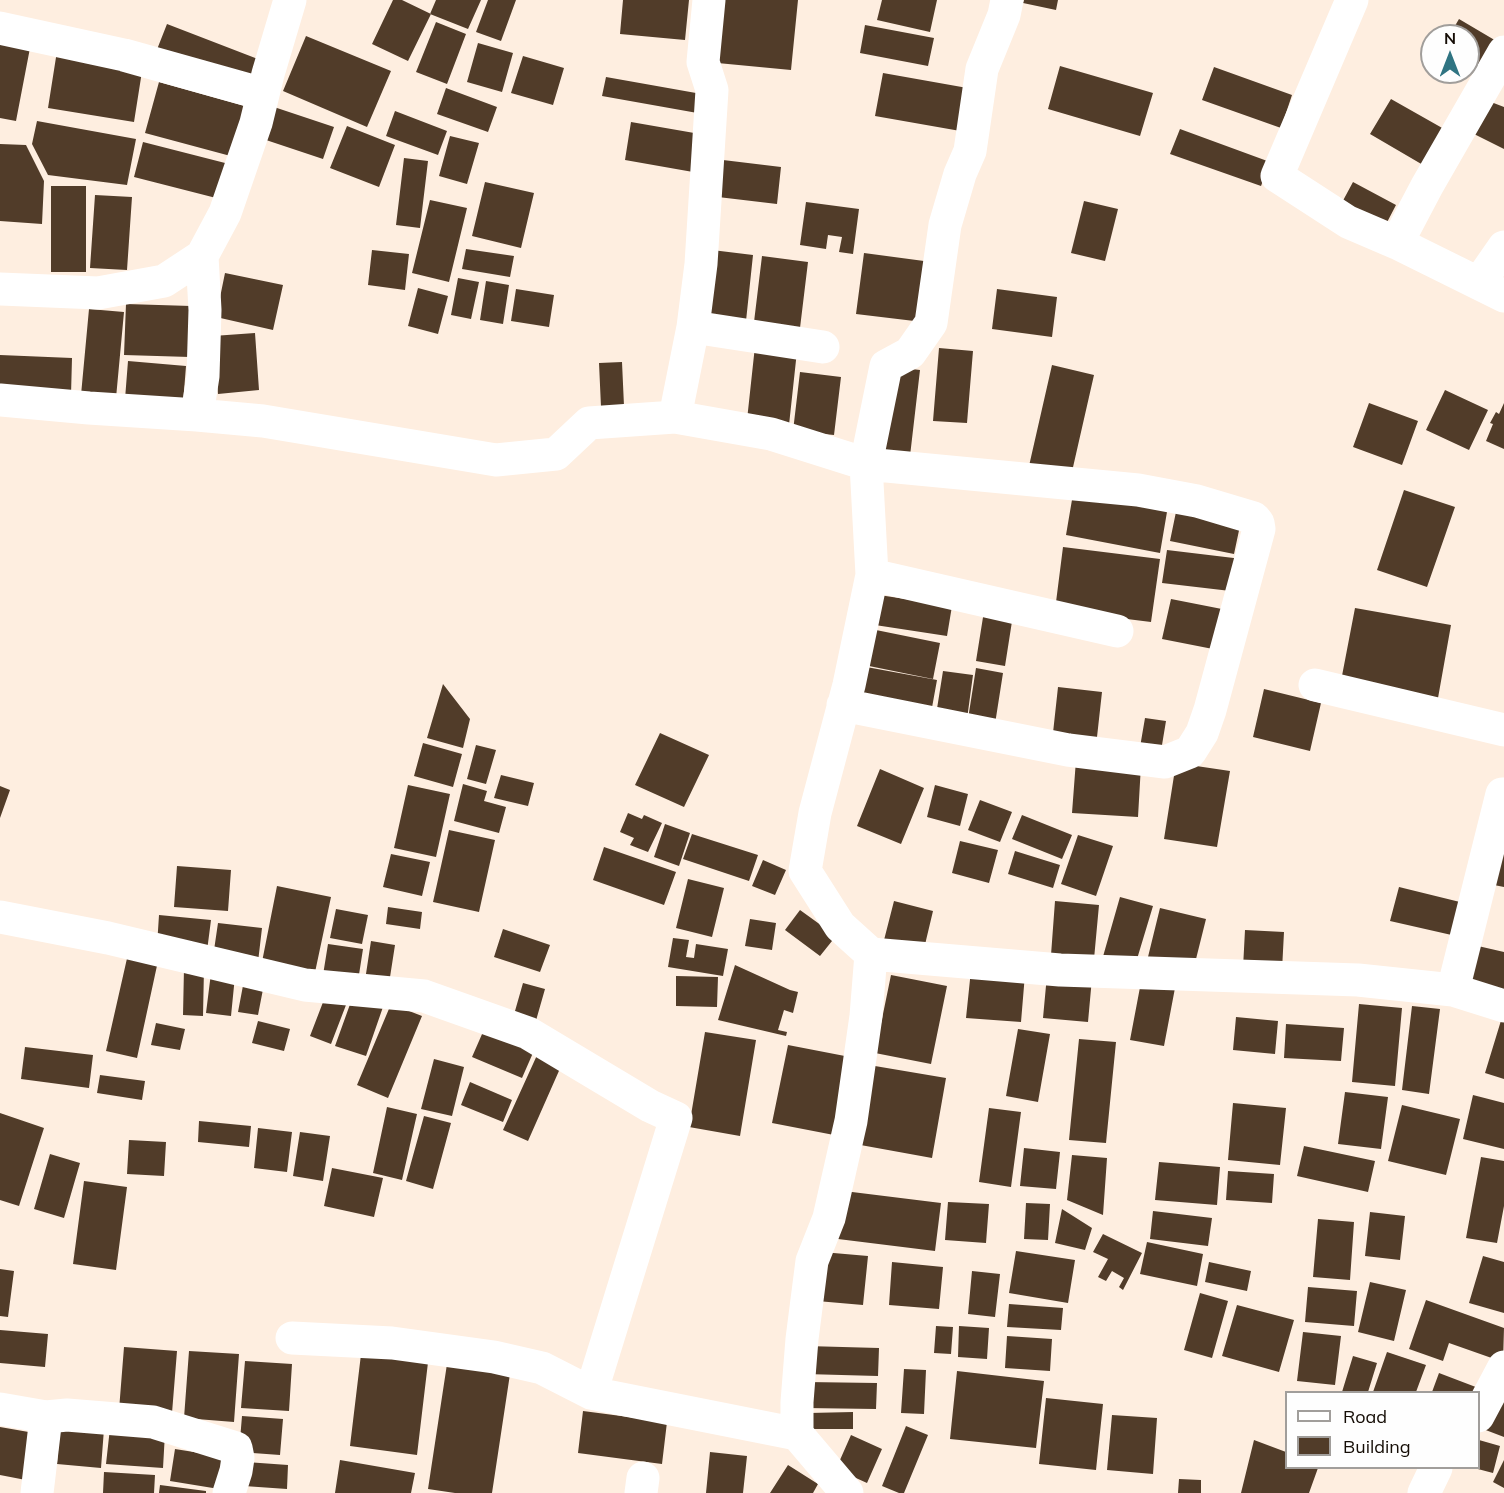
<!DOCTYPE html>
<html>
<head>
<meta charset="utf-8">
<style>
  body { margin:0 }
  #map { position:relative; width:1504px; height:1493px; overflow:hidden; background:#feeee0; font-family:Mulish,sans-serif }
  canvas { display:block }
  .legend { position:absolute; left:1285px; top:1391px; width:195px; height:78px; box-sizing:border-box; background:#fefefe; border:2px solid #a19e9b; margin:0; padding:8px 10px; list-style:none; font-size:18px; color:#150d06 }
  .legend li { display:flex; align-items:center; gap:12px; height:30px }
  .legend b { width:30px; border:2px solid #a19e9b }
  .north { position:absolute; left:1420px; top:24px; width:60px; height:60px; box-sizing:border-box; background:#fefefe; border:2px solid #a19e9b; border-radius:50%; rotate:0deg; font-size:16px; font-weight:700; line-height:24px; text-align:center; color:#150d06 }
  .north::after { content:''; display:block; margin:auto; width:21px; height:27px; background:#2f7482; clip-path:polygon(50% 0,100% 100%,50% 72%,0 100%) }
</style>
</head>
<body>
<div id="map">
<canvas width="1504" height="1493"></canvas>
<ul class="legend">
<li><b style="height:8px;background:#fff"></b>Road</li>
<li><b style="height:16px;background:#513c29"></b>Building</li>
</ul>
<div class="north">N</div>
</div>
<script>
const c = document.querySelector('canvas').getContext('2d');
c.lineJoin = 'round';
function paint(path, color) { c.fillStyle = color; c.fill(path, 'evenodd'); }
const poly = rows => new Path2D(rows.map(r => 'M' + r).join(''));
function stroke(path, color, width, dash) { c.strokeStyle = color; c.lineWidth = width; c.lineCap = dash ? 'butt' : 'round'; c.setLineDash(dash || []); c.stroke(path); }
const building = poly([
  [393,0,402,0,431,14,408,61,372,44],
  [436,0,481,0,468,29,430,14],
  [488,0,516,0,501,41,476,32],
  [623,0,689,0,685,40,620,34],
  [713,0,798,0,791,70,707,62],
  [882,0,937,0,930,32,877,20],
  [1024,0,1058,0,1056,10,1023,3],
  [1459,19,1503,45,1483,79,1468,71,1468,36,1449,36],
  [436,22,466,34,447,84,416,72],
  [167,24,263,61,252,89,156,52],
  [865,25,934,38,928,66,860,53],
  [306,36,391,71,367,127,283,91],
  [0,43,30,48,16,121,0,118],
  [478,43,513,53,502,92,467,82],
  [57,51,143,65,134,122,48,108],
  [523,56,564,68,553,105,511,93],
  [1060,66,1153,93,1140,136,1048,109],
  [1214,67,1292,95,1281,128,1202,100],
  [883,73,973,89,966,132,875,116],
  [606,77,696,93,703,114,602,96],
  [159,82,252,108,238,158,145,133],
  [446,88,497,107,488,132,437,114],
  [1391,99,1444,129,1423,165,1370,134],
  [1491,102,1504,107,1504,149,1472,133],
  [274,107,334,127,323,159,263,139],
  [395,111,447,131,438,155,386,136],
  [37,121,136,139,127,185,48,175,32,144],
  [631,122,700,134,693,172,625,160],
  [347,126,395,145,379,187,330,168],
  [1180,129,1270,162,1261,186,1170,154],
  [450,136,479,143,467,184,439,176],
  [143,142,229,164,220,199,134,177],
  [0,144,26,145,44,181,42,224,0,221],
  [404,158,428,161,420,228,396,225],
  [723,160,781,167,777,204,718,197],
  [485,182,534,193,521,248,472,236],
  [1353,182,1396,205,1382,232,1339,208],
  [51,186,86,186,86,272,51,272],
  [95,195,132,197,127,270,90,268],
  [430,200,467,208,449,282,412,273],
  [1084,201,1118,209,1105,261,1071,253],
  [806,202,859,209,853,254,839,252,842,237,828,235,826,249,800,245],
  [466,249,514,256,510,277,462,269],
  [372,250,409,254,405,290,368,285],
  [712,250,753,255,746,321,704,316],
  [864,253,939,263,931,323,856,314],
  [762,256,808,262,800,328,754,322],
  [225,273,283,285,273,330,216,317],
  [458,278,479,282,471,319,451,315],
  [486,281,509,285,503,324,480,320],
  [418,288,448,296,438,334,408,326],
  [516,289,554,295,549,327,511,321],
  [997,289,1057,297,1052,337,992,329],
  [126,304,191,306,190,357,124,355],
  [89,309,124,312,116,398,81,395],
  [255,333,259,390,218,394,213,336],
  [755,346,797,351,789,425,747,420],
  [939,348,973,351,967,423,933,421],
  [0,355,72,358,71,395,0,392],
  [128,361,186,366,183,404,125,399],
  [622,362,624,406,601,407,599,363],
  [1052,365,1094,375,1071,476,1029,466],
  [886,366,920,370,910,456,876,453],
  [800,372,841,377,834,435,793,431],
  [1445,390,1488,410,1469,450,1426,430],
  [1369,403,1418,421,1402,465,1353,447],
  [1504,403,1504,449,1486,441,1493,424,1490,423,1496,412,1499,414],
  [1074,488,1168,506,1160,553,1066,535],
  [1404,490,1455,507,1427,587,1377,570],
  [1177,507,1241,521,1234,554,1170,541],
  [1063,547,1160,559,1151,622,1055,610],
  [1167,550,1242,559,1239,592,1162,583],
  [879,595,952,606,947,636,875,625],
  [1171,599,1227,610,1218,650,1162,639],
  [1355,608,1451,625,1438,698,1341,681],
  [984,611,1013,615,1005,666,976,661],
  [876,630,940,643,933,679,869,666],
  [861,666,937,680,931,713,855,699],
  [976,668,1003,673,995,724,968,719],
  [943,671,973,675,967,719,936,715],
  [443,684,470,719,463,748,427,738],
  [1058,687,1102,692,1096,746,1052,742],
  [1264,689,1321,703,1310,751,1253,737],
  [1145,718,1166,721,1160,757,1139,753],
  [660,733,709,755,684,807,635,785],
  [423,743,462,754,453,787,414,776],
  [476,745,496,750,486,784,467,779],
  [1076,760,1141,765,1138,817,1072,813],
  [1176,763,1230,771,1217,847,1164,839],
  [880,769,924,788,901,844,857,826],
  [501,775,534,783,528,806,494,798],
  [463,784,487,791,484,801,506,807,499,833,454,821],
  [408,785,450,794,436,857,394,848],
  [935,785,968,794,960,826,927,817],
  [0,786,10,790,0,818],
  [980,800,1012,812,1000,842,968,830],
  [628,813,642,819,644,815,662,823,648,852,630,845,634,838,620,832],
  [1022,815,1072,835,1062,859,1012,839],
  [665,824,690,833,679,866,654,857],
  [449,830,495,840,479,912,433,902],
  [692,834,758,855,749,881,683,859],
  [1078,835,1113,846,1096,896,1061,884],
  [1504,836,1504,887,1489,884],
  [960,841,998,850,989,883,952,873],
  [604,847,676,872,664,905,593,880],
  [1015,851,1060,865,1053,888,1008,874],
  [391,854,430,862,422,896,383,887],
  [763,860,786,870,775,895,752,886],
  [177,866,231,870,228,911,174,907],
  [688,879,724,888,712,937,676,928],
  [277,886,331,897,314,977,261,967],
  [1399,887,1464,903,1456,936,1390,921],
  [1120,897,1153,906,1134,969,1102,960],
  [894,901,933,911,923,953,883,944],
  [1055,901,1099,905,1094,959,1051,955],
  [388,907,422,912,420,929,386,924],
  [1160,908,1206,919,1193,971,1147,961],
  [336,909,368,915,362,944,330,938],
  [800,910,836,936,820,956,785,930],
  [159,915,211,920,207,951,157,946],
  [750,919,776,923,772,950,745,946],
  [218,923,262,928,258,962,213,957],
  [503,929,550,945,540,972,494,957],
  [1245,930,1284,932,1282,970,1243,968],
  [673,938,689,940,686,957,694,958,696,944,728,949,723,976,668,967],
  [371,941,395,945,388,990,364,987],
  [328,944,363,949,358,981,323,975],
  [1478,946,1504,952,1504,997,1468,989],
  [128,954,158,961,137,1058,106,1051],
  [735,965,790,990,798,992,793,1013,784,1010,778,1030,787,1032,786,1036,718,1020],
  [184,968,204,968,203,1016,183,1015],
  [971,970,1025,974,1021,1022,966,1018],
  [211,973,235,976,231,1016,206,1013],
  [245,975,265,979,258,1015,238,1012],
  [891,975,947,986,931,1064,875,1053],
  [1047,975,1092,978,1088,1022,1043,1018],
  [676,976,718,977,717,1007,676,1006],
  [1141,982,1175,988,1164,1046,1130,1040],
  [523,983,545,989,535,1024,513,1018],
  [353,996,383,1007,366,1056,335,1046],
  [325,997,346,1005,331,1044,310,1036],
  [391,1004,422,1016,388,1098,357,1085],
  [1359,1004,1402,1008,1395,1086,1352,1082],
  [1412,1006,1440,1009,1429,1094,1402,1090],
  [1503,1014,1504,1014,1504,1079,1485,1073],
  [1236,1017,1278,1021,1275,1054,1233,1050],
  [258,1021,290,1029,284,1051,252,1043],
  [156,1023,185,1029,180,1050,151,1045],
  [1286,1024,1344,1028,1341,1061,1284,1058],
  [486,1025,536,1046,522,1078,472,1057],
  [1018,1029,1050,1034,1038,1102,1006,1096],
  [705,1032,756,1040,740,1136,689,1127],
  [1079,1039,1116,1042,1106,1143,1069,1140],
  [788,1045,850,1057,834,1135,772,1123],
  [25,1047,93,1055,89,1088,21,1079],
  [538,1053,562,1064,528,1141,503,1130],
  [434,1059,464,1067,452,1116,421,1109],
  [869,1065,946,1078,932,1158,855,1144],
  [100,1075,145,1081,142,1100,97,1093],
  [470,1082,512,1100,503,1122,461,1105],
  [1345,1092,1388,1097,1381,1149,1338,1144],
  [1473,1095,1504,1103,1504,1149,1463,1139],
  [1233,1103,1286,1108,1280,1165,1228,1160],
  [1402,1105,1460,1119,1446,1175,1388,1161],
  [387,1107,417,1114,402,1180,373,1173],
  [989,1108,1021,1112,1011,1187,979,1182],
  [0,1113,44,1128,19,1206,0,1200],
  [424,1116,451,1123,433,1189,406,1181],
  [199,1121,251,1126,249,1147,198,1142],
  [258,1128,292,1132,287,1172,254,1168],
  [300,1132,330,1136,323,1181,293,1176],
  [129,1140,166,1142,164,1176,127,1174],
  [1304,1146,1375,1161,1368,1192,1297,1176],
  [1024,1148,1060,1152,1056,1189,1020,1186],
  [50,1154,80,1163,64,1218,34,1209],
  [1072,1155,1107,1158,1103,1215,1067,1200],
  [1481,1157,1504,1161,1504,1206,1497,1243,1466,1238],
  [1159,1162,1220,1167,1217,1205,1155,1200],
  [332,1168,383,1178,374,1217,324,1206],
  [1228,1171,1274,1174,1272,1203,1226,1200],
  [84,1181,127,1187,116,1270,73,1264],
  [844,1191,941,1203,935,1251,838,1239],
  [948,1202,989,1204,986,1243,945,1240],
  [1026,1203,1050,1204,1048,1240,1024,1239],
  [1062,1209,1092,1228,1085,1250,1055,1243],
  [1153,1211,1212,1218,1208,1246,1150,1239],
  [1370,1212,1405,1216,1400,1260,1365,1256],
  [1318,1219,1354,1222,1350,1280,1313,1277],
  [1103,1234,1142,1253,1123,1290,1119,1287,1124,1278,1112,1271,1106,1281,1098,1277,1108,1259,1093,1252],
  [1147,1242,1203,1254,1197,1286,1140,1274],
  [1016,1251,1075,1260,1068,1303,1009,1293],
  [822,1252,868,1256,863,1305,817,1301],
  [1483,1256,1504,1262,1504,1313,1469,1303],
  [892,1262,943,1267,939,1309,889,1305],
  [1209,1262,1251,1271,1247,1291,1205,1282],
  [0,1269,14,1271,8,1317,0,1316],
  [972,1271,1000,1274,995,1317,968,1314],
  [1370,1282,1406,1290,1394,1341,1358,1332],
  [1308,1287,1357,1291,1354,1326,1305,1322],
  [1200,1293,1228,1301,1212,1358,1184,1350],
  [1426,1300,1504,1328,1503,1362,1449,1343,1443,1361,1409,1349],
  [1009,1304,1063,1308,1061,1330,1007,1327],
  [1237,1305,1294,1320,1279,1372,1222,1356],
  [936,1326,953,1327,951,1354,934,1353],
  [959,1326,989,1328,987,1359,958,1357],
  [0,1330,48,1334,45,1367,0,1363],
  [1303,1332,1341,1336,1335,1385,1297,1381],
  [1007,1336,1052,1339,1050,1371,1005,1368],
  [362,1346,429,1354,417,1455,350,1446],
  [806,1346,879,1348,878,1376,805,1374],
  [124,1347,177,1351,172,1413,119,1410],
  [189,1351,239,1354,234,1422,184,1418],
  [1387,1352,1426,1365,1416,1392,1373,1392],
  [1353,1356,1377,1363,1368,1392,1342,1392],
  [245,1361,292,1364,289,1411,241,1408],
  [447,1364,510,1374,492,1493,455,1493,428,1489],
  [904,1369,926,1370,924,1414,901,1413],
  [957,1371,1044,1381,1036,1448,950,1439],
  [1439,1373,1481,1389,1480,1392,1432,1392],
  [806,1382,877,1383,876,1409,805,1408],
  [1504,1386,1504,1437,1483,1429],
  [1046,1398,1103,1404,1096,1470,1039,1464],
  [583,1411,667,1422,662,1464,578,1453],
  [853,1412,853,1429,809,1429,809,1413],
  [1112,1415,1157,1418,1153,1474,1107,1470],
  [242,1416,283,1419,280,1455,239,1452],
  [60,1426,104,1429,101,1468,57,1464],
  [906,1426,928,1435,904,1493,899,1493,882,1486],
  [0,1427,40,1434,31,1481,0,1475],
  [110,1428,165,1433,163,1468,106,1464],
  [851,1435,882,1449,867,1483,836,1469],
  [1254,1440,1286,1452,1286,1468,1318,1468,1309,1493,1241,1493],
  [1479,1440,1500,1446,1493,1473,1474,1468,1479,1467],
  [175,1449,225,1457,219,1489,170,1481],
  [710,1452,747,1456,743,1493,706,1493],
  [340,1460,415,1473,411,1493,335,1493],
  [1504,1460,1504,1488,1493,1482],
  [246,1462,288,1465,287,1489,244,1486],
  [788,1465,818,1484,813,1493,770,1493],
  [104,1472,155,1475,154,1493,103,1493],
  [1179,1479,1201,1480,1201,1493,1178,1493],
  [160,1485,206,1491,206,1493,159,1493]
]);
const minor = poly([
  [1352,0,1277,176,1348,222,1397,243,1427,186,1504,52],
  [0,28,124,55,263,94],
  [1397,243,1504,296],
  [1479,283,1504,247],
  [0,289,98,293,164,281,202,256],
  [693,327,823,347],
  [0,400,89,408,197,415,203,376,205,310,202,256,225,213,256,123,268,74,290,0],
  [197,415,263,421,496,460,556,454,589,423,675,417,771,434,866,464,872,575,849,685,815,813,805,871,840,926,871,954,866,1016,851,1121,829,1218,812,1261,802,1339,797,1402,797,1434,847,1493],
  [675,417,693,327,701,264,712,90,703,62,709,0],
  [872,575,1117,631],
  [1315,685,1504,730],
  [843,705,1068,750,1165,762,1190,752,1202,733,1210,710,1259,529,1258,523,1254,518,1197,501,1138,490,866,464,886,366,910,353,931,323,945,225,960,174,970,151,982,69,1004,15,1007,0],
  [0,917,108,938,305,985,424,996,528,1033,650,1106,676,1118,591,1393],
  [871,954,1060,970,1358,980,1453,990,1504,1006],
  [1453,990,1502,794],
  [292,1338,392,1343,494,1357,542,1368,591,1393,797,1434],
  [0,1409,46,1417],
  [1478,1416,1504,1367],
  [37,1493,46,1417,67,1415,153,1422,236,1448,238,1458,236,1471,229,1493],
  [641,1493,643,1478],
  [1424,1493,1436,1468]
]);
paint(building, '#513c29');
stroke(minor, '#fff', 33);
</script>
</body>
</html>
